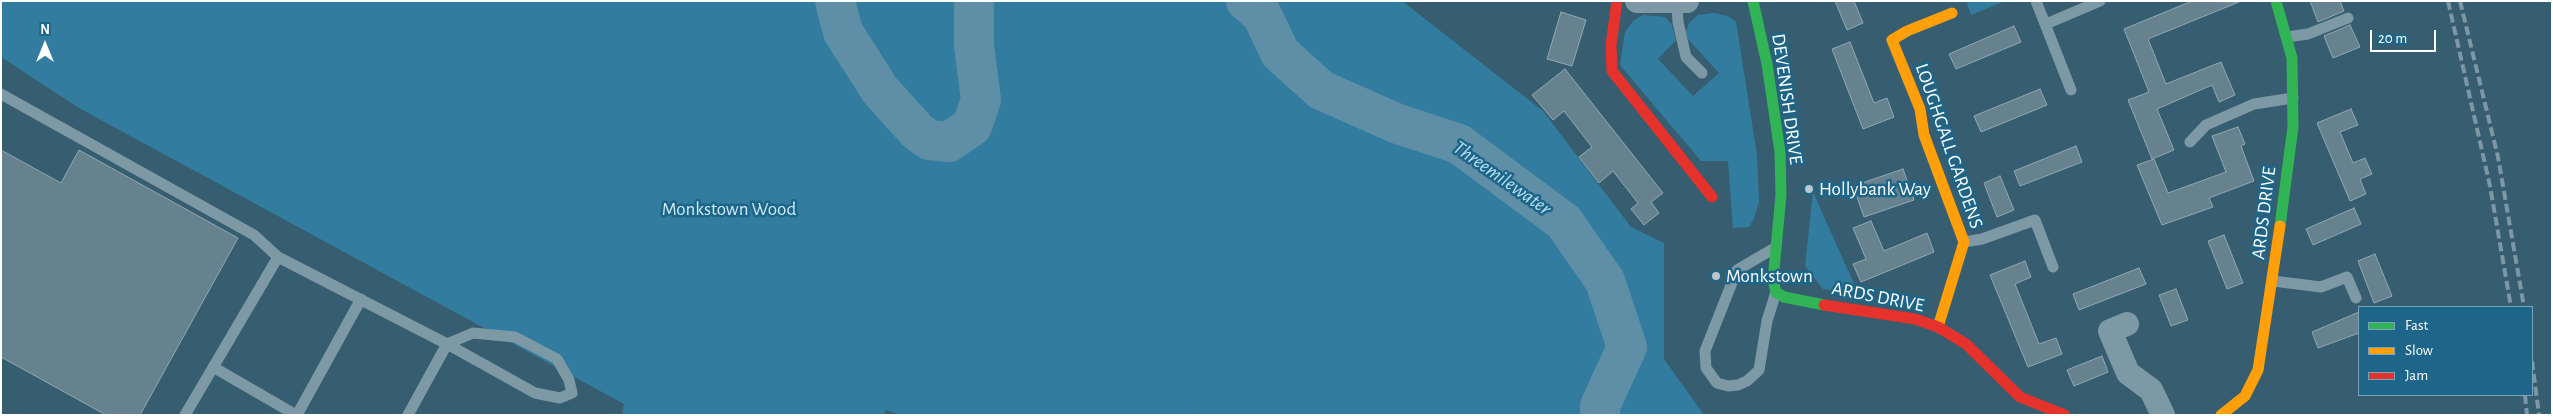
<!DOCTYPE html>
<html>
<head>
<meta charset="utf-8">
<style>
  body { margin:0 }
  #map { position:relative; width:2553px; height:416px; overflow:hidden; background:#365e70; font-family:"Alegreya Sans",sans-serif }
  canvas { display:block }
  .frame { position:absolute; inset:0; border:2px solid #fff; pointer-events:none }
  .legend { position:absolute; left:2358px; top:306px; width:175px; height:90px; box-sizing:border-box; background:#1e6689; border:1px solid #78a3b8; margin:0; padding:6px 9px; list-style:none; font-size:15px; color:#fff }
  .legend li { display:flex; align-items:center; gap:10px; height:25px }
  .legend b { width:25px; border:1px solid #78a3b8 }
  .north { position:absolute; left:20px; top:20px; width:50px; height:50px; -webkit-text-stroke:4px #1e6689; paint-order:stroke; rotate:0deg; font-size:14px; font-weight:700; line-height:20px; text-align:center; color:#fff }
  .north::after { content:''; display:block; margin:auto; width:18px; height:22px; background:#fff; clip-path:polygon(50% 0,100% 100%,50% 72%,0 100%) }
  .scale { position:absolute; left:2370px; top:30px; width:66px; height:22px; box-sizing:border-box; border:2px solid #fff; border-top:0; padding-left:6px; font-size:15px; line-height:18px; white-space:nowrap; color:#fff; -webkit-text-stroke:4px #1e6689; paint-order:stroke }
</style>
</head>
<body>
<div id="map">
<canvas width="2553" height="416"></canvas>
<div class="frame"></div>
<ul class="legend">
<li><b style="height:6px;background:#30b455"></b>Fast</li>
<li><b style="height:6px;background:#ff9f0a"></b>Slow</li>
<li><b style="height:6px;background:#e5322d"></b>Jam</li>
</ul>
<div class="north">N</div>
<div class="scale">20 m</div>
</div>
<script>
const c = document.querySelector('canvas').getContext('2d');
c.lineJoin = 'round';
function paint(path, color) { c.fillStyle = color; c.fill(path, 'evenodd'); }
const poly = rows => new Path2D(rows.map(r => 'M' + r).join(''));
function stroke(path, color, width, dash) { c.strokeStyle = color; c.lineWidth = width; c.lineCap = dash ? 'butt' : 'round'; c.setLineDash(dash || []); c.stroke(path); }
function drawText(font, color, halo, rows, align = 'center') {
  c.font = font + ' "Alegreya Sans",sans-serif'; c.lineWidth = 5; c.setLineDash([]); c.textBaseline = 'middle'; c.strokeStyle = halo; c.fillStyle = color; for (const [text, x, y, turn = 0] of rows) {
    c.save(); c.translate(x, y); c.rotate((+turn || 0) * Math.PI / 180); c.textAlign = isNaN(turn) ? turn : align; if (halo) c.strokeText(text, 0, 0); c.fillText(text, 0, 0); c.restore();
  }
}
const green = poly([
  [1,1,1402,1,1543,111,1631,227,1664,243,1664,359,1704,415,1195,415,1196,412,1194,415,900,415,886,410,883,415,622,415,624,404,79,108,1,57],
  [1966,1,2005,1,1971,15],
  [1714,13,1728,16,1736,22,1757,155,1759,202,1754,218,1749,227,1733,228,1728,161,1701,161,1620,65,1625,32,1633,21,1643,15,1665,17,1671,23,1676,40,1658,59,1693,96,1719,73,1688,39,1686,32,1689,23,1698,15],
  [1813,192,1858,293,1823,289,1805,266]
]);
const river = poly([
  [835,1,843,32,880,90,917,131,929,140,949,142,972,126,981,100,974,45,974,1],
  [1246,1,1262,15,1280,53,1321,90,1398,124,1459,144,1564,222,1605,281,1627,347,1600,406,1600,415]
]);
const building = poly([
  [1835,1,1854,1,1863,23,1847,30,1835,1],
  [2192,1,2239,2,2148,39,2166,84,2221,62,2235,95,2219,102,2212,85,2157,109,2174,150,2152,159,2128,100,2149,92,2124,29,2192,1],
  [2310,1,2340,1,2344,11,2318,22,2310,1],
  [1561,12,1586,20,1572,66,1547,59,1561,12],
  [2350,25,2360,47,2333,58,2324,36,2350,25],
  [2014,26,2021,42,1956,69,1949,54,2014,26],
  [1850,42,1874,103,1887,98,1894,117,1863,129,1832,49,1850,42],
  [1565,69,1663,193,1651,202,1659,213,1644,225,1631,209,1638,203,1613,171,1599,183,1579,157,1592,147,1564,111,1553,120,1532,95,1565,69],
  [2040,89,2047,105,1981,132,1974,116,2040,89],
  [2351,109,2358,125,2340,132,2353,163,2365,158,2372,174,2360,179,2366,194,2350,201,2317,123,2351,109],
  [2238,127,2245,144,2241,146,2254,181,2209,198,2213,207,2162,225,2137,165,2154,159,2168,193,2226,172,2212,136,2238,127],
  [2076,146,2082,162,2020,186,2014,171,2076,146],
  [1,150,61,183,79,150,238,238,140,415,106,415,1,357,1,150],
  [1903,169,1914,200,1864,217,1853,186,1903,169],
  [2000,176,2014,210,1997,217,1984,183,2000,176],
  [2354,208,2361,224,2313,245,2306,229,2354,208],
  [1871,221,1884,251,1927,233,1934,252,1861,282,1853,264,1866,259,1853,228,1871,221],
  [2224,235,2243,283,2227,289,2208,241,2224,235],
  [2375,254,2392,296,2374,303,2358,261,2375,254],
  [2025,261,2031,277,2015,284,2039,344,2056,338,2062,354,2028,367,1990,275,2025,261],
  [2139,268,2146,284,2079,310,2073,294,2139,268],
  [2176,289,2188,320,2171,326,2159,295,2176,289],
  [2359,312,2359,333,2318,348,2312,332,2359,312],
  [2102,356,2108,372,2074,386,2067,370,2102,356]
]);
const lane = poly([
  [2036,1,2071,90],
  [1677,3,1678,22,1686,57,1702,73],
  [2046,24,2100,1],
  [2287,37,2308,34,2348,18],
  [1,94,254,235,278,257],
  [2190,142,2206,125,2254,104,2293,98],
  [1964,242,1982,239,2035,220,2053,267],
  [1773,249,1737,270,1705,351,1706,368,1717,383,1728,386,1738,385,1747,381,1759,370,1767,321,1776,292],
  [2273,281,2321,287,2347,277,2356,298],
  [473,333,515,337,557,359,569,380,572,393,560,398,535,393,447,344,473,333],
  [213,367,296,415],
  [185,415,278,257,447,344,408,415],
  [297,415,361,299]
]);
const street = poly([
  [1637,1,1687,1],
  [2127,324,2110,331,2128,373,2151,390,2163,415]
]);
const fast = poly([
  [1753,1,1767,64,1780,152,1781,195,1773,280,1776,292,1784,297,1824,305],
  [2276,1,2292,58,2293,127,2280,226]
]);
const slow = poly([
  [1938,327,1964,242,1924,135,1920,109,1892,40,1907,31,1952,13],
  [2221,415,2245,396,2258,370,2280,226]
]);
const jam = poly([
  [1617,1,1611,45,1612,71,1712,197],
  [1824,305,1915,319,1938,327,1966,344,2020,397,2065,415]
]);
const rail = poly([
  [2448,1,2490,186,2511,307],
  [2460,1,2498,157,2524,307],
  [2532,361,2539,415],
  [2525,395,2527,415]
]);
const markers = [
  [1809,189,5,"#b9c7cd"],
  [1716,276,5,"#b9c7cd"]
];
const streetNames = [
  ["DEVENISH DRIVE",1787,99,82],
  ["LOUGHGALL GARDENS",1949,146,71],
  ["ARDS DRIVE",2264,213,-83],
  ["ARDS DRIVE",1878,297,11]
];
const poiNames = [
  ["Hollybank Way",1819,189],
  ["Monkstown",1726,276]
];
const parkNames = [
  ["Monkstown Wood",729,209]
];
const waterNames = [
  ["Threemilewater",1502,178,35]
];
paint(green, '#327d9f');
stroke(river, '#5f8fa7', 40);
paint(building, '#65828e');
stroke(building, '#91a8b3', 1);
stroke(lane, '#7d99a5', 11);
stroke(street, '#7d99a5', 24);
stroke(fast, '#30b455', 11);
stroke(slow, '#ff9f0a', 11);
stroke(jam, '#e5322d', 11);
stroke(rail, '#7d98a4', 4, [9, 4]);
for (const [x, y, r, color] of markers) { const dot = new Path2D(); dot.arc(x, y, r, 0, 2 * Math.PI); c.fillStyle = color; c.fill(dot); stroke(dot, '#1e6689', 2); }
drawText('19px', '#fff', '#1e6689', streetNames);
drawText('19px', '#fff', '#1e6689', poiNames, 'left');
drawText('19px', '#cdebf8', '#1e6689', parkNames);
drawText('italic 20px', '#b8e1f4', '#1e6689', waterNames);
</script>
</body>
</html>
